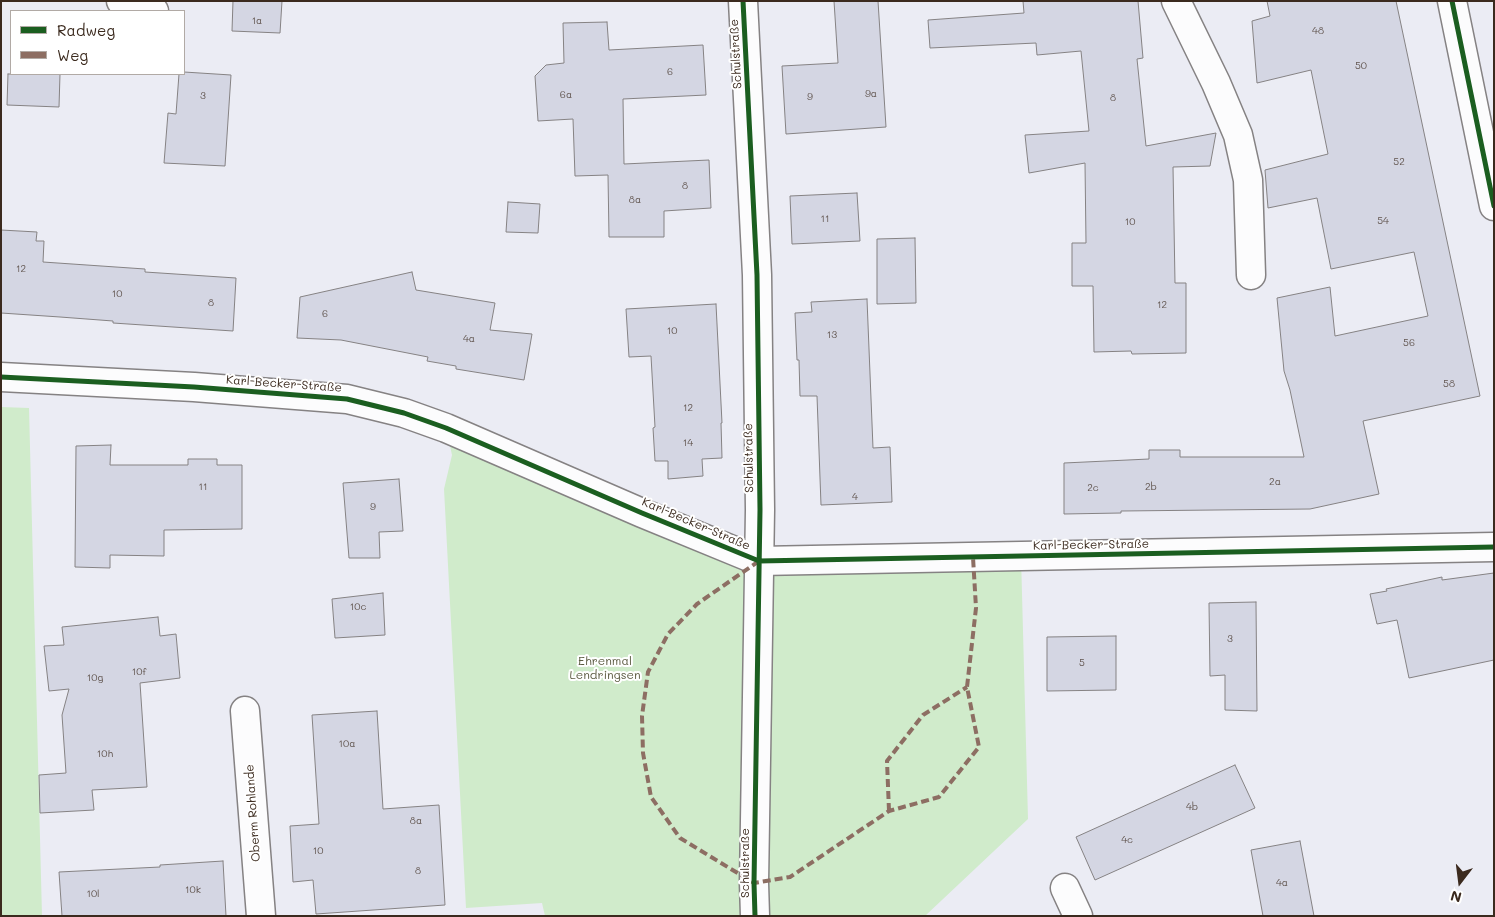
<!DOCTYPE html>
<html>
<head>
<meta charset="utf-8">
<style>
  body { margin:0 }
  #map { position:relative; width:1495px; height:917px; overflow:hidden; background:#ebecf4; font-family:Mali,sans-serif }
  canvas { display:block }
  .frame { position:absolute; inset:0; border:2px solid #3b2a1e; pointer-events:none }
  .legend { position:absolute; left:10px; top:10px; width:175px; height:65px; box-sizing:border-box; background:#fff; border:1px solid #b1aaa5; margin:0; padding:6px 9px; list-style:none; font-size:15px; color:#3b2a1e }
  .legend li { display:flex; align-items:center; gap:10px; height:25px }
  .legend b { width:25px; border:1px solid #b1aaa5 }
  .north { position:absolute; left:1435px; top:857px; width:50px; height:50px; -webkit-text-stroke:4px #fff; paint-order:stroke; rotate:195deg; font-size:14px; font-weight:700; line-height:20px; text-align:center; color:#3b2a1e }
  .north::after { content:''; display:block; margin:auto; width:18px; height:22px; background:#3b2a1e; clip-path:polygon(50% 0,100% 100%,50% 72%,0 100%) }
</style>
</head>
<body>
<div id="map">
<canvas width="1495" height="917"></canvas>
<div class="frame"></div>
<ul class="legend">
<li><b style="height:6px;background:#1b5e20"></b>Radweg</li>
<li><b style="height:6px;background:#8d6e63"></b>Weg</li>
</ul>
<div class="north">N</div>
</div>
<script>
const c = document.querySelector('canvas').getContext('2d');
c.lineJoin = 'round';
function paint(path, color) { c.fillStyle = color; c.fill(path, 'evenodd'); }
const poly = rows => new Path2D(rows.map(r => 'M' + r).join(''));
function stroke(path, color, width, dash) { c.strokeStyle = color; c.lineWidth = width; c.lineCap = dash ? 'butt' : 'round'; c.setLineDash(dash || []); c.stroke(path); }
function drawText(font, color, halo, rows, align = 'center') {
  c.font = font + ' Mali,sans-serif'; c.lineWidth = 4; c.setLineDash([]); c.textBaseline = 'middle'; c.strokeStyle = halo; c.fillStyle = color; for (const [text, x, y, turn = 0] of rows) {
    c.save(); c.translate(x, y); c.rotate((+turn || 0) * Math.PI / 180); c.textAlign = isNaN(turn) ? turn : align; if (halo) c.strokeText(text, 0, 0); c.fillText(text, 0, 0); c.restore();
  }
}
const green = poly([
  [1,407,29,408,42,916,1,916],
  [446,428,759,561,1021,556,1028,819,925,916,545,916,542,903,466,908,444,489,452,455]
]);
const building = poly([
  [233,1,282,1,280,33,232,31,233,1],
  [834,1,878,1,886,127,786,134,782,66,838,63,834,1],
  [1023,1,1138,1,1143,58,1137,59,1146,146,1216,133,1210,166,1173,167,1175,283,1186,283,1186,353,1132,354,1131,351,1094,352,1093,286,1072,286,1072,243,1086,243,1085,163,1029,173,1025,135,1089,131,1081,51,1037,55,1036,43,930,48,928,20,1024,13,1023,1],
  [1267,1,1396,1,1480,396,1363,421,1379,494,1310,509,1121,511,1121,513,1064,514,1064,463,1149,459,1149,450,1180,450,1180,457,1304,457,1290,390,1284,371,1277,298,1330,287,1335,336,1428,316,1414,252,1331,269,1317,198,1268,208,1265,170,1328,154,1311,70,1257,83,1252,21,1270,16,1267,1],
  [607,22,609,50,703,45,706,95,623,99,624,164,709,160,711,208,664,211,664,237,609,237,608,175,575,176,573,119,538,121,535,76,546,65,564,63,563,23,607,22],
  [184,72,231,75,225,166,164,163,168,113,176,114,179,74,184,74,184,72],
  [8,74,60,74,59,107,7,105,8,74],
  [857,193,860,241,792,244,790,196,857,193],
  [508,202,540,204,538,233,506,232,508,202],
  [1,230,37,232,36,241,44,241,43,262,145,269,145,272,236,278,233,331,113,323,113,321,60,317,1,313,1,230],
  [915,238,916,303,877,304,877,239,915,238],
  [412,272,416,290,495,303,490,330,532,334,524,380,456,369,456,366,427,361,428,357,341,340,297,338,300,297,412,272],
  [867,299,873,448,890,447,892,502,821,505,817,396,800,396,799,360,797,360,795,313,812,312,811,302,867,299],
  [716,304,722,423,721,423,722,458,702,459,703,476,668,479,668,461,655,461,653,428,655,427,651,356,629,357,626,309,716,304],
  [111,445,110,465,188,465,188,459,217,459,217,465,242,465,242,529,164,530,164,556,110,555,110,568,75,567,76,446,111,445],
  [399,479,403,531,379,532,380,558,349,558,343,483,399,479],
  [1494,573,1494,660,1409,678,1397,620,1377,624,1370,594,1387,591,1386,589,1442,577,1442,580,1494,573],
  [383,593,385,635,335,638,332,599,383,593],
  [1256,602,1257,711,1225,710,1225,675,1210,676,1209,603,1256,602],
  [158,617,160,636,176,634,180,678,140,683,147,787,92,790,94,810,40,813,39,775,66,773,62,715,69,689,49,691,44,646,64,645,62,627,158,617],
  [1116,636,1116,690,1047,691,1047,637,1116,636],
  [377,711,383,809,439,805,445,905,316,914,313,880,293,882,290,826,319,824,312,715,377,711],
  [1235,765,1255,808,1095,880,1076,837,1235,765],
  [1300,841,1314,916,1263,916,1251,850,1300,841],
  [223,861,226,916,62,916,59,872,160,867,160,865,223,861]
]);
const minor = poly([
  [121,1,154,11],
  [743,1,757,275,760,510,754,883,755,916],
  [1176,1,1216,83,1238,135,1248,180,1251,275],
  [1452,1,1494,206],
  [1,377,194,387,347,399,404,413,446,428,642,513,759,561,1494,547],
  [245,711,261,916],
  [1065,888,1078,916]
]);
const quiet = poly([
  [759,561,697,604,668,634,648,672,642,716,643,753,651,797,680,838,754,883,790,877,889,811,939,797,979,747,967,687,976,608,973,557],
  [889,811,887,761,923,715,967,687]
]);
const cycleway = poly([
  [743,1,757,275,760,510,754,883,755,916],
  [1452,1,1494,206],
  [1,377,194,387,347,399,404,413,446,428,642,513,759,561,1494,547]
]);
const numberNames = [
  ["1a",257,21],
  ["48",1318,31],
  ["50",1361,66],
  ["6",670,72],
  ["9a",871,94],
  ["6a",566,95],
  ["3",203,96],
  ["9",810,97],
  ["8",1113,98],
  ["52",1399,162],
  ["8",685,186],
  ["8a",635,200],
  ["11",825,219],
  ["54",1383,221],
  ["10",1130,222],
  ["12",21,269],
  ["10",117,294],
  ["8",211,303],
  ["12",1162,305],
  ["6",325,314],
  ["10",672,331],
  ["13",832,335],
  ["4a",469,339],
  ["56",1409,343],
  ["58",1449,384],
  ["12",688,408],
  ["14",688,443],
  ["2a",1275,482],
  ["11",203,487],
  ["2b",1151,487],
  ["2c",1093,488],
  ["4",855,497],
  ["9",373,507],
  ["10c",358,607],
  ["3",1230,639],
  ["5",1082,663],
  ["10f",139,672],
  ["10g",95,678],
  ["10a",347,744],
  ["10h",105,754],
  ["4b",1192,807],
  ["8a",416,821],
  ["4c",1127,840],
  ["10",318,851],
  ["8",418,871],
  ["4a",1282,883],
  ["10k",193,890],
  ["10l",93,894]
];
const streetNames = [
  ["Schulstraße",736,54,-93],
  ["Karl-Becker-Straße",284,384,4],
  ["Schulstraße",749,458,-91],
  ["Karl-Becker-Straße",696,524,23],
  ["Karl-Becker-Straße",1091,545,-1],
  ["Oberm Rohlande",253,813,-94],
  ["Schulstraße",745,863,-90]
];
const parkNames = [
  ["Ehrenmal",605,661],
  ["Lendringsen",605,675]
];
paint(green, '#d0ebcb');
paint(building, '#d4d6e3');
stroke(building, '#858283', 1);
stroke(minor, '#858283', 31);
stroke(minor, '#fcfcfd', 28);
stroke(quiet, '#8d6e63', 4, [8, 4]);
stroke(cycleway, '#1b5e20', 5);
drawText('10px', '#61554f', null, numberNames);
drawText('12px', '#3b2a1e', '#fff', streetNames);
drawText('12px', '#5b5a41', '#fff', parkNames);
</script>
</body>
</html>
